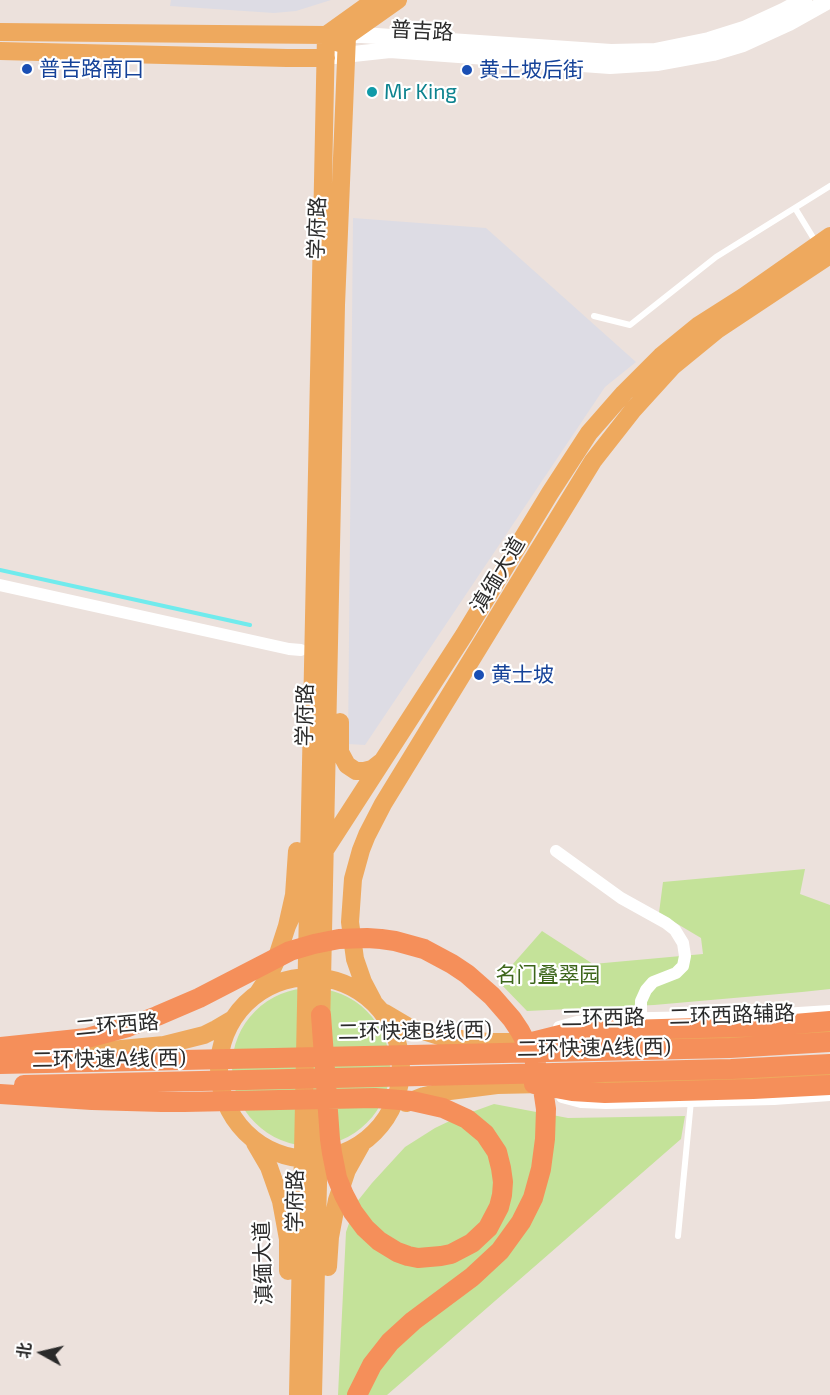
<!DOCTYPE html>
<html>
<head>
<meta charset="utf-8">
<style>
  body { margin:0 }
  #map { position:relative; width:830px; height:1395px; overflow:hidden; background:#ece1dc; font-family:"Exo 2","Noto Sans SC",sans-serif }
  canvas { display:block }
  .north { position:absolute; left:12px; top:1323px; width:60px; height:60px; -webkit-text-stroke:4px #fff; paint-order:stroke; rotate:278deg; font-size:16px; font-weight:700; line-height:24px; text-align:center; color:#2a2a2a }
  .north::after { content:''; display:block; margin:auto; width:21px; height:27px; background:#2a2a2a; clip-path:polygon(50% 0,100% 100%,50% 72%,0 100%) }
</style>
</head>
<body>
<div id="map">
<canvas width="830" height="1395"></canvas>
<div class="north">北</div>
</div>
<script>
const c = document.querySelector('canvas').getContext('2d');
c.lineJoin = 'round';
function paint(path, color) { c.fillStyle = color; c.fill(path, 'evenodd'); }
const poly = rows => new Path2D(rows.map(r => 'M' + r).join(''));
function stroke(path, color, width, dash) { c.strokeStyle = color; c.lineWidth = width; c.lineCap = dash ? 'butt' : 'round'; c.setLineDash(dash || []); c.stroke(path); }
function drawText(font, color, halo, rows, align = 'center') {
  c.font = font + ' "Exo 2","Noto Sans SC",sans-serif'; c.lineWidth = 4.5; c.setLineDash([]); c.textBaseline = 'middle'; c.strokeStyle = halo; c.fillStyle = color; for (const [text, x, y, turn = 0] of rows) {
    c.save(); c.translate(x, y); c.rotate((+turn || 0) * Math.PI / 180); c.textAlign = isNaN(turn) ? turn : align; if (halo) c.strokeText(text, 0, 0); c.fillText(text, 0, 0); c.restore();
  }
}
const industrial = poly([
  [171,0,331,0,296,11,274,13,170,6],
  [353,218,486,228,636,362,605,387,365,745,348,744]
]);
const green = poly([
  [805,869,800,894,830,905,830,989,802,992,654,1005,527,1011,498,981,542,931,593,964,703,954,701,938,659,913,663,882],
  '232 1067a79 79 0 1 1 158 0a79 79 0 1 1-158 0Z',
  [494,1104,568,1118,685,1116,681,1139,387,1395,338,1395,346,1232,356,1203,372,1183,405,1147,435,1128,458,1117]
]);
const stream = poly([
  [0,570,250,625]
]);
const service = poly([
  [795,208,817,244],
  [594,316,630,325,716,257,830,186],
  [678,1236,691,1101]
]);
const minor = poly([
  [0,585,289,649,301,650],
  [556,851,621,898,666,923,675,930,683,943,685,956,683,966,676,973,653,982,646,990,641,1001,641,1018],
  [559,1027,577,1022,604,1019,751,1016,830,1011],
  [562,1097,581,1102,606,1103,774,1099,830,1095]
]);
const secondary = poly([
  [341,35,362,35,611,52,655,51,709,40,744,29,783,11,804,0],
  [335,56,390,50,610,66,658,63,713,53,743,44,789,23,830,0]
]);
const primary = poly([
  [0,32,326,35],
  [339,43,347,36,398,0],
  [0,51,287,58,326,58],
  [340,722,340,752,347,765,356,771,364,771,372,769,381,762],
  [325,850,464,635,550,493,589,433,624,393,661,356,699,325,743,297,830,236],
  [287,926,306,884],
  '219 1068a91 91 0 1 1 182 0a91 91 0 1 1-182 0Z',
  [258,993,268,978,275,963,287,926,294,895,297,851],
  [373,1001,363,982,355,959,350,922,353,879,361,850,367,835,383,804,593,461,633,410,673,366,717,330,830,255],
  [385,1013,407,1026,442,1037,488,1042,537,1042],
  [321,1029,336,305,347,36],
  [583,1041,751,1037,830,1032],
  [16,1053,100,1051,164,1045,204,1035,216,1029,233,1019],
  [406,1103,424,1096,442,1092,497,1085,731,1080,830,1074],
  [255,1143,269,1167,281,1201,288,1239,288,1271],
  [328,1267,330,1237,337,1200,347,1170,361,1145],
  [298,1395,326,35,375,0],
  [313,1395,320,1099]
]);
const trunk = poly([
  [532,1042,568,1033,589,1031,771,1026,830,1021],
  [0,1047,87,1038,128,1027,157,1016,199,998,290,951,314,944,339,939,367,938,381,939,395,941,424,949,452,964,467,974,492,996,512,1019,520,1031,533,1056,542,1082,546,1109,545,1139,541,1169,533,1198,521,1222,500,1251,472,1277,413,1321,390,1342,372,1365,357,1395],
  [0,1064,730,1048,830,1042],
  [534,1084,572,1091,605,1093,753,1089,830,1085],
  [24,1085,731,1069,830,1064],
  [0,1094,92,1100,162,1102,184,1102,375,1098,412,1101,443,1108,467,1119,485,1134,497,1152,501,1168,503,1182,502,1195,499,1207,488,1228,472,1243,451,1254,441,1256,418,1258,408,1256,397,1252,379,1241,365,1228,353,1212,344,1195,337,1178,332,1153,330,1139,321,1015]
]);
const markers = [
  [27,69,6,"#1a4fb4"],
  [467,70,6,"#1a4fb4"],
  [372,92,6,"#0f9aa8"],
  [479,675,6,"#1a4fb4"]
];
const streetNames = [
  ["普吉路",422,31,3],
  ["学府路",317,228,-88],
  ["滇缅大道",498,575,-59],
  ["学府路",305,715,-89],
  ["二环西路辅路",732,1015,-2],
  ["二环西路",603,1018,-1],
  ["二环西路",117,1025,-5],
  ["二环快速B线(西)",415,1031,-1],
  ["二环快速A线(西)",594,1048,-1],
  ["二环快速A线(西)",109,1059,-1],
  ["学府路",295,1201,-89],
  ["滇缅大道",263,1263,-92]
];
const transitNames = [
  ["普吉路南口",39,69],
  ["黄土坡后街",479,70],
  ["黄士坡",491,675]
];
const cultureNames = [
  ["Mr King",384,92]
];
const parkNames = [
  ["名门叠翠园",548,975]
];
paint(industrial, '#dddce4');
paint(green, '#c4e299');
stroke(stream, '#70ebed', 4);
stroke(service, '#fff', 6);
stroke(minor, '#fff', 12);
stroke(secondary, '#fff', 16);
stroke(primary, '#eea95e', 18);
stroke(trunk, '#f58f5a', 20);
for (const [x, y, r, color] of markers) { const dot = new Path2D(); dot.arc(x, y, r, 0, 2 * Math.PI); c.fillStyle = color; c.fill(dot); stroke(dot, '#fff', 2); }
drawText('21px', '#2a2a2a', '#fff', streetNames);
drawText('21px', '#164399', '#fff', transitNames, 'left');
drawText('21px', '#0d838f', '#fff', cultureNames, 'left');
drawText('21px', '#3d661b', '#fff', parkNames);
</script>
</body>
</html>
